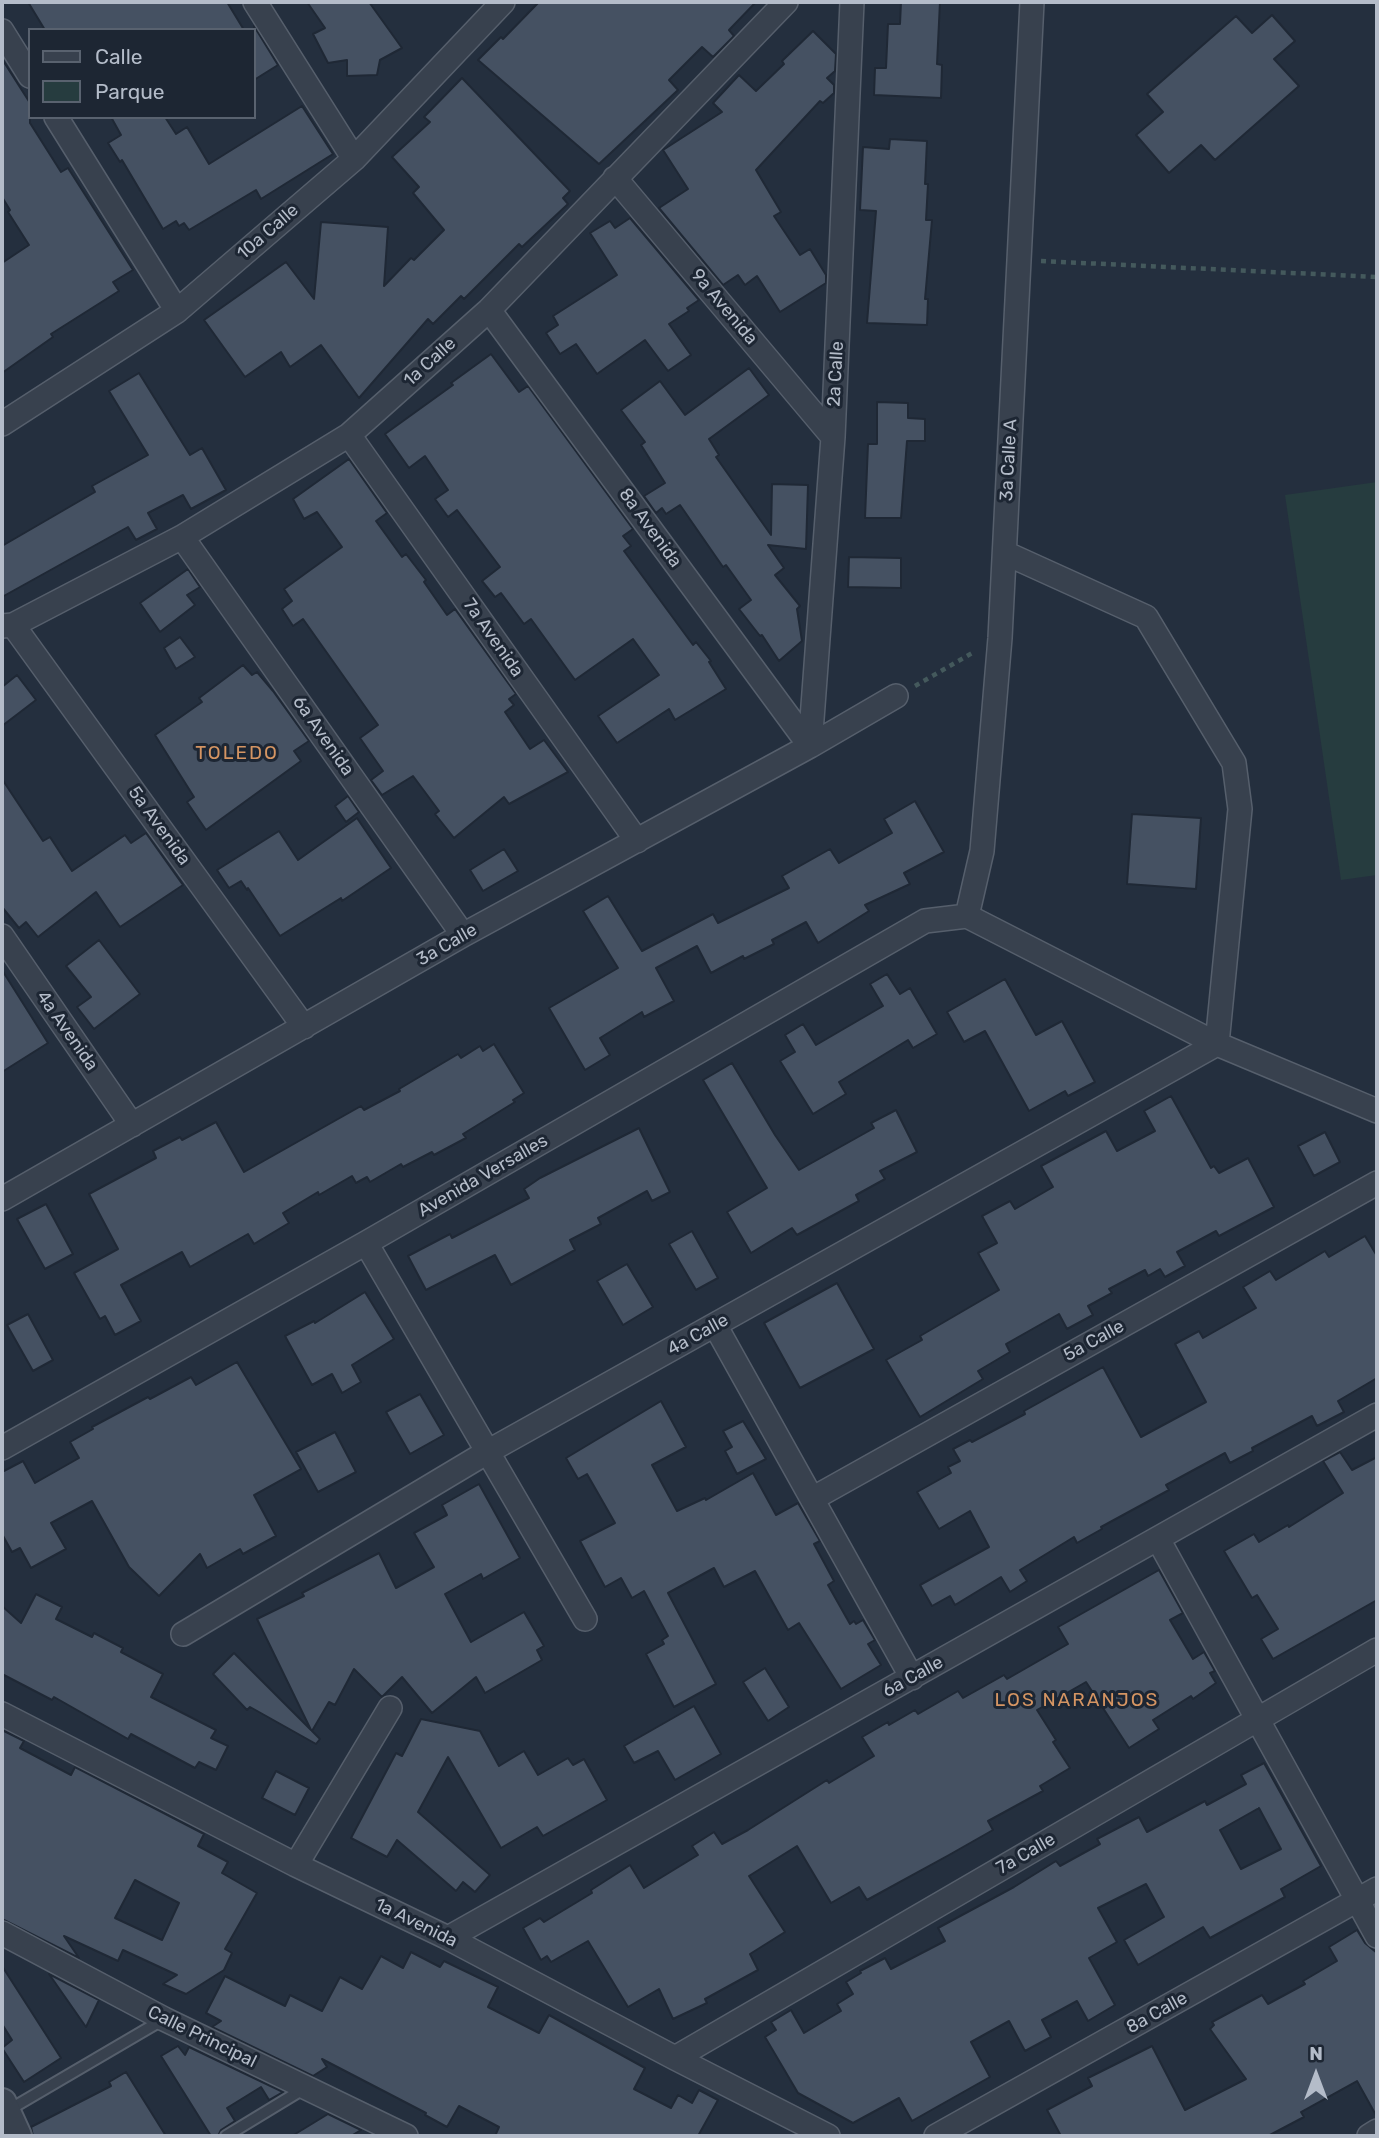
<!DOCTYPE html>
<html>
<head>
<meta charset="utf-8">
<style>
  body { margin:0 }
  #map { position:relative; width:1379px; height:2138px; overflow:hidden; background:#242f3e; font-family:Rubik,sans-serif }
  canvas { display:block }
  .frame { position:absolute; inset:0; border:4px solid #b4bcc9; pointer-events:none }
  .legend { position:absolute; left:28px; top:28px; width:228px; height:91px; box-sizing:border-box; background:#1d2633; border:2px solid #59626f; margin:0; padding:9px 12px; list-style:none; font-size:21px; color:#b4bcc9 }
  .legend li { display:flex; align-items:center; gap:14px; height:35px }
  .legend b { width:35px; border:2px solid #59626f }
  .north { position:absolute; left:1281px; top:2040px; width:70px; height:70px; -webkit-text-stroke:5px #1d2633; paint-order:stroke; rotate:0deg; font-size:19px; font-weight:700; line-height:28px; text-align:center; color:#b4bcc9 }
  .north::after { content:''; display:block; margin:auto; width:24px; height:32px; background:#b4bcc9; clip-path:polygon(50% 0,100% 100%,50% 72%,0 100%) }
</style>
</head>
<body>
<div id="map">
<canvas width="1379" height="2138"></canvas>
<div class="frame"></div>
<ul class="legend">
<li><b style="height:9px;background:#38414e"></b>Calle</li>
<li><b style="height:19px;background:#263c3f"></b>Parque</li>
</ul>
<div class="north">N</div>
</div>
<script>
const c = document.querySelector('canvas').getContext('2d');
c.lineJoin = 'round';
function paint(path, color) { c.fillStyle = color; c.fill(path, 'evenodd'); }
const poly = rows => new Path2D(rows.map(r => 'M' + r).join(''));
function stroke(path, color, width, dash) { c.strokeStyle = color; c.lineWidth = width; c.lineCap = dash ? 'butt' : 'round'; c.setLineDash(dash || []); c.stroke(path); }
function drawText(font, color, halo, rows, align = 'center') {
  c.font = font + ' Rubik,sans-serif'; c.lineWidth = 6; c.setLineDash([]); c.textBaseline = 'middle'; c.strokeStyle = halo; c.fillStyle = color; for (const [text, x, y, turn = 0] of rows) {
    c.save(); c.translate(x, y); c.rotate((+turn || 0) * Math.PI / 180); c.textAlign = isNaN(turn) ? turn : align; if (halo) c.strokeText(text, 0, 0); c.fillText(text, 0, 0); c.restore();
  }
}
const green = poly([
  [1377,482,1377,875,1341,880,1285,495]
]);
const building = poly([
  [28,2,227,2,244,30,45,30,28,2],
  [307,2,369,2,402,48,380,60,377,75,347,76,347,60,328,63,313,34,325,28,307,2],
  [539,2,756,2,729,30,734,36,713,57,702,47,669,80,678,90,599,164,478,60,501,37,503,39,539,2],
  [901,2,940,2,937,64,942,65,941,98,874,95,875,68,886,68,888,24,900,24,901,2],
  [1272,15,1295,41,1274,59,1299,86,1215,160,1201,145,1169,173,1136,135,1163,112,1147,94,1236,16,1252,33,1272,15],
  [254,26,278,65,254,80,254,26],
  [813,31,836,54,835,71,827,78,834,85,834,93,823,103,820,101,756,170,781,212,774,216,800,255,810,249,826,275,826,283,780,312,757,276,745,285,738,275,723,285,659,208,688,189,663,150,722,112,713,103,739,75,756,91,784,64,782,61,813,31],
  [2,59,30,103,30,123,61,172,68,168,133,270,113,282,119,291,51,334,53,337,2,373,2,263,29,245,8,212,10,210,2,197,2,59],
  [462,78,570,191,563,198,568,204,522,247,519,244,464,299,461,296,433,324,428,319,359,398,321,345,290,367,281,352,245,377,204,320,286,262,314,299,321,222,388,227,384,286,411,258,414,260,444,230,413,193,419,187,392,157,430,122,424,117,462,78],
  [302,106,333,154,261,199,256,190,189,230,184,223,179,226,176,221,163,229,122,160,120,162,108,143,121,135,111,117,165,117,176,134,187,127,209,164,302,106],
  [890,139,927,141,925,184,928,184,926,220,932,220,925,299,928,299,927,325,867,323,876,211,860,210,863,147,889,149,890,139],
  [630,218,699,300,687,308,689,311,669,324,691,355,668,371,645,340,597,374,576,344,560,354,546,333,558,325,553,316,617,275,590,233,610,221,615,228,630,218],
  [491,354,519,392,528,386,633,529,623,536,631,546,624,551,693,645,696,642,711,661,709,662,726,689,675,720,669,709,617,743,598,716,659,675,633,639,575,680,531,619,524,624,501,593,495,597,482,581,500,567,457,510,448,517,435,499,448,490,425,456,409,468,385,434,453,385,451,383,491,354],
  [749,368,769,395,709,439,719,455,716,457,771,535,772,484,808,485,806,549,768,545,784,568,775,575,800,606,797,609,802,641,779,661,762,635,760,636,739,609,751,600,726,565,723,567,680,505,666,514,662,508,656,513,644,496,665,483,641,445,645,442,621,410,660,381,685,415,749,368],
  [139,373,190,455,202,448,226,490,191,509,183,495,148,513,157,529,136,540,128,527,2,597,2,546,95,492,92,486,148,455,109,391,139,373],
  [877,402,908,403,908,418,925,419,925,441,907,441,901,518,865,518,868,444,877,444,877,402],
  [349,459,387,513,376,521,402,557,406,554,426,580,424,582,447,615,455,609,516,694,509,699,514,705,505,712,530,749,544,740,568,772,509,804,504,797,454,838,435,814,439,811,413,776,382,795,371,780,383,771,360,738,378,725,303,619,293,626,282,609,292,601,284,589,342,547,317,512,304,519,293,499,349,459],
  [849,557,901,558,901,588,848,587,849,557],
  [188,569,200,587,187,595,195,605,160,632,140,603,188,569],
  [180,637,195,657,176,669,164,648,180,637],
  [243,665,252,675,257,672,273,691,309,741,294,751,301,761,206,830,187,802,194,797,155,735,202,702,199,698,243,665],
  [17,675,36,700,2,726,2,687,17,675],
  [2,779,43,841,50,837,72,871,125,835,131,843,146,833,183,885,120,927,96,892,38,937,26,922,19,928,2,907,2,779],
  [348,796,359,812,346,822,335,806,348,796],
  [915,801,944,852,904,873,910,884,865,905,869,911,818,943,806,922,772,940,774,944,744,959,743,956,711,973,697,946,656,968,674,1001,644,1017,642,1012,600,1038,610,1055,585,1070,549,1008,618,968,583,911,608,896,642,951,713,914,718,923,789,888,782,876,830,849,839,863,892,833,884,819,915,801],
  [1132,814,1201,818,1196,889,1127,884,1132,814],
  [357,818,391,868,342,901,341,898,280,936,248,888,247,890,241,881,229,888,217,870,279,831,298,860,357,818],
  [504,849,518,871,483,891,470,870,504,849],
  [99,940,140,994,94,1029,77,1007,91,997,66,966,99,940],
  [2,970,48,1043,2,1072,2,970],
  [887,974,900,994,910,988,937,1034,913,1048,908,1040,839,1082,846,1094,813,1114,780,1061,795,1052,785,1035,803,1024,816,1045,883,1006,870,984,887,974],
  [1005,979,1036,1035,1062,1021,1095,1082,1068,1096,1065,1091,1029,1111,985,1031,964,1042,947,1012,1005,979],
  [494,1044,524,1093,513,1100,515,1102,463,1134,466,1138,434,1155,432,1152,403,1167,401,1164,370,1182,367,1177,356,1183,352,1176,319,1195,318,1192,283,1213,289,1223,254,1244,248,1234,190,1267,182,1252,121,1285,141,1321,115,1335,105,1316,100,1319,74,1273,118,1249,89,1194,156,1158,153,1151,180,1137,182,1140,216,1122,244,1172,361,1106,364,1110,400,1091,399,1089,458,1054,461,1058,480,1046,483,1051,494,1044],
  [732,1063,775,1135,799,1170,874,1128,871,1123,896,1110,917,1152,880,1171,885,1179,856,1195,859,1201,797,1235,792,1228,751,1253,727,1212,767,1188,703,1080,732,1063],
  [1171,1096,1211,1168,1214,1166,1219,1173,1248,1158,1274,1207,1219,1236,1216,1231,1177,1252,1185,1266,1165,1277,1160,1269,1148,1276,1145,1270,1109,1289,1112,1293,1088,1306,1093,1315,1067,1329,1059,1314,1006,1344,1010,1352,978,1371,983,1379,920,1417,886,1360,922,1340,920,1336,999,1290,978,1253,997,1243,982,1216,1010,1201,1015,1209,1053,1187,1041,1166,1106,1131,1117,1151,1155,1131,1144,1111,1171,1096],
  [639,1128,670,1192,652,1201,647,1191,598,1218,601,1224,570,1240,575,1250,511,1285,495,1255,426,1290,408,1256,450,1234,452,1238,529,1198,524,1189,540,1178,639,1128],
  [1325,1132,1340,1162,1314,1176,1298,1146,1325,1132],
  [46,1204,73,1254,45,1269,17,1219,46,1204],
  [692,1231,718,1278,696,1290,669,1244,692,1231],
  [1365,1236,1377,1256,1377,1378,1338,1401,1344,1412,1317,1426,1312,1416,1252,1448,1253,1451,1230,1463,1225,1453,1166,1485,1169,1490,1101,1527,1102,1529,1077,1543,1074,1537,1020,1570,1027,1581,1010,1592,1001,1577,955,1605,950,1596,932,1606,920,1585,989,1547,970,1511,939,1529,917,1492,951,1473,948,1467,960,1461,953,1449,970,1440,972,1442,1025,1414,1024,1411,1103,1367,1141,1437,1206,1402,1175,1344,1199,1331,1203,1338,1256,1308,1243,1287,1270,1271,1276,1280,1325,1251,1329,1257,1365,1236],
  [627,1264,653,1307,623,1325,597,1281,627,1264],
  [837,1283,874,1349,800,1388,764,1323,837,1283],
  [365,1292,394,1339,352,1365,361,1382,342,1393,332,1374,312,1385,285,1336,314,1321,315,1323,365,1292],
  [28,1314,53,1360,33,1371,7,1325,28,1314],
  [237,1362,301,1469,254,1495,276,1536,243,1554,240,1549,207,1568,200,1554,159,1596,129,1567,92,1501,51,1523,66,1549,31,1568,20,1548,12,1552,2,1534,2,1472,23,1461,35,1483,79,1458,70,1442,93,1429,92,1427,148,1397,150,1399,191,1377,196,1385,237,1362],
  [420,1394,444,1435,410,1454,386,1412,420,1394],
  [661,1401,686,1447,652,1465,677,1511,705,1498,706,1500,753,1473,776,1515,798,1503,820,1541,814,1544,834,1581,828,1585,850,1624,854,1621,856,1624,863,1620,875,1640,868,1644,881,1665,841,1689,799,1623,788,1630,755,1571,724,1587,714,1568,668,1593,716,1684,674,1707,646,1654,664,1644,662,1640,668,1636,644,1591,632,1598,621,1578,605,1587,580,1541,615,1523,587,1474,578,1479,566,1458,661,1401],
  [743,1421,766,1459,737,1474,725,1451,732,1447,723,1431,743,1421],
  [335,1432,356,1472,318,1492,296,1452,335,1432],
  [1340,1452,1352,1470,1377,1457,1377,1600,1273,1659,1261,1639,1278,1629,1257,1595,1252,1598,1224,1551,1254,1534,1259,1542,1288,1525,1289,1527,1343,1493,1323,1461,1340,1452],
  [479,1484,520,1558,483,1579,481,1574,445,1594,471,1642,524,1612,544,1646,537,1650,542,1660,485,1693,476,1677,432,1713,402,1677,382,1697,354,1669,335,1705,329,1702,312,1731,320,1739,316,1744,250,1707,247,1710,213,1674,234,1653,311,1730,257,1619,304,1596,302,1593,379,1553,396,1588,434,1567,414,1533,447,1515,442,1505,479,1484],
  [1159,1570,1183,1613,1170,1620,1193,1659,1204,1652,1215,1671,1210,1673,1216,1683,1193,1699,1191,1696,1153,1720,1159,1729,1129,1748,1086,1682,1037,1710,1056,1740,1053,1742,1070,1768,1040,1786,1043,1791,988,1821,993,1830,949,1855,867,1900,859,1887,831,1903,797,1846,749,1876,785,1932,750,1954,758,1970,705,1999,707,2003,673,2019,659,1989,628,2007,588,1941,551,1962,547,1956,541,1960,523,1928,540,1918,544,1922,592,1893,591,1890,630,1865,644,1888,698,1855,692,1846,714,1832,722,1844,748,1830,827,1780,829,1783,874,1756,862,1737,888,1722,889,1725,915,1710,918,1714,958,1691,963,1698,1004,1675,1007,1679,1068,1644,1058,1627,1159,1570],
  [36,1594,62,1607,56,1619,92,1637,94,1633,123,1648,121,1652,163,1674,151,1697,216,1730,211,1738,228,1746,216,1770,199,1762,195,1768,131,1734,128,1739,54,1697,52,1700,2,1674,2,1606,21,1623,36,1594],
  [765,1668,789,1707,768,1721,743,1682,765,1668],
  [694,1706,721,1754,675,1780,658,1751,634,1763,624,1746,694,1706],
  [421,1719,480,1731,499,1766,524,1751,538,1775,568,1758,573,1765,584,1759,607,1800,543,1836,537,1827,501,1848,448,1757,418,1812,490,1875,475,1892,463,1882,456,1891,397,1840,387,1857,351,1838,396,1753,402,1756,421,1719],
  [2,1730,24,1741,20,1748,71,1775,75,1767,204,1834,198,1846,228,1862,222,1873,257,1893,225,1949,232,1953,224,1970,186,1994,163,1984,177,1975,123,1950,118,1961,64,1936,79,1958,2,1919,2,1730],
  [135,1880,179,1903,162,1940,115,1918,135,1880],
  [1264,1763,1321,1866,1281,1889,1285,1897,1210,1938,1203,1927,1138,1965,1124,1940,1164,1917,1146,1884,1098,1908,1117,1942,1089,1958,1115,2005,1088,2021,1077,2001,1042,2020,1051,2037,1025,2051,1009,2021,971,2042,990,2077,912,2121,899,2098,853,2123,798,2093,765,2037,776,2030,771,2022,791,2010,804,2033,841,2011,837,2004,853,1994,846,1982,861,1973,860,1971,885,1958,891,1969,945,1941,938,1928,1014,1887,1056,1861,1060,1866,1100,1844,1097,1839,1139,1817,1147,1832,1205,1801,1207,1805,1246,1784,1241,1775,1264,1763],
  [1259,1808,1281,1849,1241,1869,1220,1830,1259,1808],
  [276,1771,309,1788,295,1815,262,1798,276,1771],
  [1357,1930,1365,1943,1377,1953,1377,2117,1357,2081,1301,2112,1304,2117,1268,2136,1061,2136,1047,2110,1092,2086,1088,2078,1152,2046,1185,2110,1246,2079,1210,2029,1214,2025,1212,2022,1262,1995,1268,2004,1305,1984,1303,1981,1337,1961,1329,1947,1357,1930],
  [411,1952,440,1967,444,1961,498,1987,488,2007,539,2033,549,2015,645,2068,634,2089,671,2108,678,2095,692,2103,699,2090,718,2100,698,2136,495,2136,499,2127,459,2106,447,2127,425,2115,426,2113,322,2059,327,2067,313,2076,212,2027,221,2021,206,2013,225,1976,285,2006,290,1995,322,2011,340,1977,362,1989,381,1956,403,1968,411,1952],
  [2,1966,61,2058,24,2082,2,2048,12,2040,2,2024,2,1966],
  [49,1974,99,2000,86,2027,49,1974],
  [178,2046,185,2055,189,2047,283,2092,269,2100,261,2087,227,2108,235,2121,221,2130,218,2136,211,2136,161,2056,178,2046],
  [126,2072,166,2136,33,2136,31,2127,111,2086,109,2082,126,2072],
  [328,2114,361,2130,351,2136,292,2136,328,2114]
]);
const path = poly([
  [1041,261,1377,277],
  [915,686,974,652]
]);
const service = poly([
  [7,2111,164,2019],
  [226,2136,305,2088]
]);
const minor = poly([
  [255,2,354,159],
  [2,31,30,76],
  [56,117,177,311],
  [615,178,833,437],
  [489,310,810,746],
  [2,424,177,311,354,159,503,2],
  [349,435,637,841],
  [182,537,463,935],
  [13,625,304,1027],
  [2,626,13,625,182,537,349,435,489,310,786,2],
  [810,746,833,437,852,2],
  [967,916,982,851,1000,638,1032,2],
  [967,916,1217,1044,1377,1111],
  [2,936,132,1125],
  [2,1199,463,935,810,746,896,696],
  [366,1243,585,1619],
  [715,1325,912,1678],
  [2,1448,366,1243,925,921,967,916],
  [812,1499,1377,1183],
  [1158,1539,1377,1936],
  [183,1634,489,1451,1217,1044,1240,809,1234,763,1146,617,1005,553],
  [2,1714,296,1865,448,1938,675,2058,828,2136],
  [296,1865,390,1708],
  [2,1933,164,2019,406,2136],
  [448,1938,1377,1415],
  [675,2058,1377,1650],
  [936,2136,1377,1889],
  [1369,2136,1377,2131]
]);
const tertiary = poly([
  [2,2103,17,2136]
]);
const streetNames = [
  ["10a Calle",268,232,-41],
  ["9a Avenida",724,307,50],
  ["1a Calle",430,362,-42],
  ["2a Calle",836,374,-87],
  ["3a Calle A",1009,460,-87],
  ["8a Avenida",650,528,54],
  ["7a Avenida",493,638,55],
  ["6a Avenida",323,736,55],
  ["5a Avenida",159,826,54],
  ["3a Calle",447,945,-30],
  ["4a Avenida",67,1031,55],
  ["Avenida Versalles",483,1176,-30],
  ["4a Calle",698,1335,-29],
  ["5a Calle",1094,1341,-29],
  ["6a Calle",913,1677,-29],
  ["7a Calle",1026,1854,-30],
  ["1a Avenida",416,1923,26],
  ["8a Calle",1157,2013,-29],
  ["Calle Principal",202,2037,26]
];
const neighbourhoodNames = [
  ["TOLEDO",237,754],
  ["LOS NARANJOS",1077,1701]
];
paint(green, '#263c3f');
paint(building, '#455162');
stroke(building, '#1f2835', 2);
stroke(service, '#565f6c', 14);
stroke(minor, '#565f6c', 26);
stroke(tertiary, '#565f6c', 32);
stroke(path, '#44595c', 4.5, [5, 5]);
stroke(service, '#38414e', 10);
stroke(minor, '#38414e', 23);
stroke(tertiary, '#38414e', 28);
drawText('18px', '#b4bcc9', '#1d2633', streetNames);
c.letterSpacing = '2px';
drawText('19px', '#d59563', '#1d2633', neighbourhoodNames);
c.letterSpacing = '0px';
</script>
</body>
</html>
